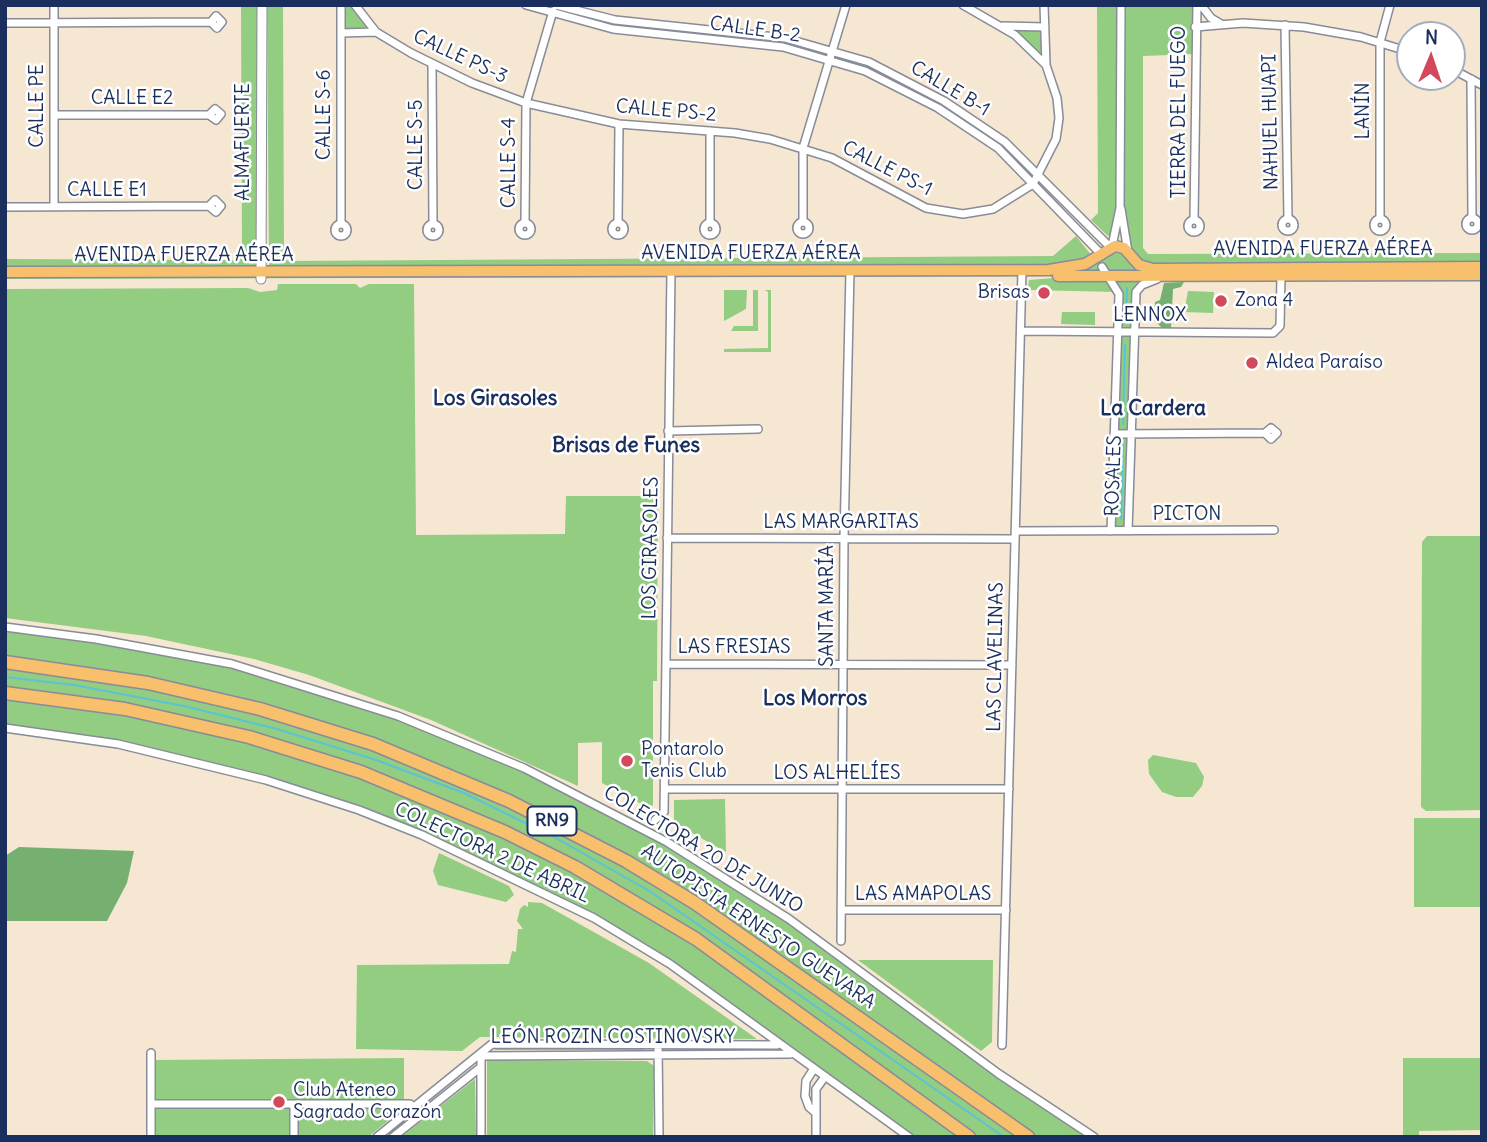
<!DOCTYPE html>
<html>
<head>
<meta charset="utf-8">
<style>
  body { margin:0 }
  #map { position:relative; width:1487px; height:1142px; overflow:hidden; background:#f5e7d1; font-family:Delius,sans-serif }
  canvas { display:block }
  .frame { position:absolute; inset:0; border:7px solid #1b2f5e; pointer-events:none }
  .north { position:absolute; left:1396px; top:21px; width:70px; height:70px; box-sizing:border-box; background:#fff; border:2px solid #a4acbf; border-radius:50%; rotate:2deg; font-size:19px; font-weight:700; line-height:28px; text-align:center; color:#1b2f5e }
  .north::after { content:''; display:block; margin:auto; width:24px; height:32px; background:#d1495b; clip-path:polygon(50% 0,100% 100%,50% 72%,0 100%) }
</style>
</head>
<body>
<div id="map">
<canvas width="1487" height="1142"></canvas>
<div class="frame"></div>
<div class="north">N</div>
</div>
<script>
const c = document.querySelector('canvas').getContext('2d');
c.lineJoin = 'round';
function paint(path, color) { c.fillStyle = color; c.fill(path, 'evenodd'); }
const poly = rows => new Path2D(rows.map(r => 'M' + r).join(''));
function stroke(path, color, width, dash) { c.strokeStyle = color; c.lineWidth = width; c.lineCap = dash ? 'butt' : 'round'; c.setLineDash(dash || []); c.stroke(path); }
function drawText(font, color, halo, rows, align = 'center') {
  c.font = font + ' Delius,sans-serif'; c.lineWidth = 5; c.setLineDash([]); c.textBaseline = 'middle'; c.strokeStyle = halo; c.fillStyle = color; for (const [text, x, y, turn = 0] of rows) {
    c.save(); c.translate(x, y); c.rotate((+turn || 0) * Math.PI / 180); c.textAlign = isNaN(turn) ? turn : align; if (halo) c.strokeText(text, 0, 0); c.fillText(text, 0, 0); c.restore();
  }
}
const green = poly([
  [241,5,262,5,261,273,1041,270,1095,259,1124,248,1121,5,1197,5,1195,54,1143,56,1143,248,1148,254,1482,253,1482,275,1168,276,1138,289,1128,531,1111,531,1119,294,1112,280,1072,276,5,279,5,259,237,260,242,256],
  [267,5,283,5,284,256,288,261,1053,256,1076,236,1092,256,1068,267,269,268],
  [341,5,355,5,376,32,341,33],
  [526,5,556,5,615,20,785,38,869,62,976,121,1039,175,1033,184,971,128,865,71,783,47,613,29],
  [1097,5,1118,5,1117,211,1111,235,1108,236,1091,220,1098,213],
  [1000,25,1045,27,1046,65],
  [1054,278,1105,280,1117,292,1030,290,1027,293,1029,280],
  [278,284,356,284,360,288,369,284,414,284,416,535,565,534,566,496,658,496,657,681,653,681,653,805,649,808,602,783,602,742,578,743,578,786,431,720,309,675,254,659,146,636,5,618,5,289,248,288,260,292,277,290],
  [724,290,747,290,746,309,724,321],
  [753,290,758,290,758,331,731,331,734,326,753,326],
  [765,290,771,290,771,352,724,352,724,349,768,348,768,292],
  [1188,291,1214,292,1213,313,1184,312],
  [1062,312,1095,312,1095,325,1061,324],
  [1427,536,1482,536,1482,810,1426,811,1421,807,1422,542],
  [5,627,194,656,398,716,601,805,789,919,999,1074,1094,1137,909,1137,670,964,594,918,422,835,266,780,149,752,5,728],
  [1153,755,1196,763,1204,777,1202,786,1193,797,1176,797,1162,792,1149,774,1148,760],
  [725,799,726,852,674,823,674,800],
  [1414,818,1482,818,1482,907,1414,907],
  [439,853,509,886,514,895,506,902,438,885,433,871],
  [528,902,542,903,649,963,757,1039,480,1037,462,1051,356,1049,357,965,509,964,512,951,516,952,518,929,523,929,517,921,520,909,524,905,528,907],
  [858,960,993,960,992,1042,981,1051],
  [495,1047,644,1047,644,1050,495,1050],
  [404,1058,404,1108,368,1137,155,1137,154,1060],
  [1403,1058,1482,1058,1482,1130,1419,1131,1419,1137,1403,1137],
  [487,1060,647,1061,654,1066,653,1137,487,1137],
  [475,1079,476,1137,401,1137]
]);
const forest = poly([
  [1184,282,1181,287,1173,289,1171,329,1162,328,1154,320,1155,302,1160,300,1164,283],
  [19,847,134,851,127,883,107,921,5,921,5,856]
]);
const stream = poly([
  [1126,322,1127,288],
  [1123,424,1125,345],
  [1121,519,1123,444],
  [5,677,74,685,184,706,277,729,376,760,464,793,558,839,651,892,1004,1137]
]);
const minor = poly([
  [54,5,54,207],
  [355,5,376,32,411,53,472,83,526,103,619,124,735,133,770,139,832,158,926,208,963,214,993,209,1033,184,1056,139,1059,118,1057,98,1046,65,1015,35,963,5],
  [526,5,613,29,783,47,865,71,938,108,998,148,1102,255],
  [556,5,615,20,785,38,869,62,944,101,1005,142,1110,247],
  [1044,5,1046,64],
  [1201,5,1211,18,1221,24],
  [5,23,211,22,217,28,222,22,216,16,211,22],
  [1285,25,1288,219],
  [1003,26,1045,27],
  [1195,27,1243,23,1304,27,1361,37,1410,52],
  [341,33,376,32],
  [432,65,433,224],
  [1452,69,1482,85],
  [1471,79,1472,218],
  [54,115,209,115,216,120,221,114,215,109,209,115],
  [5,207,209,206,216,212,221,206,215,200,209,206],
  [1121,209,1128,252],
  '1466 224a6 6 0 1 1 12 0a6 6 0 1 1-12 0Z',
  [1380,219,1380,42,1390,5],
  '1374 225a6 6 0 1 1 12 0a6 6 0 1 1-12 0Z',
  '1282 225a6 6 0 1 1 12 0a6 6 0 1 1-12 0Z',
  [1194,220,1197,5],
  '1188 226a6 6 0 1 1 12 0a6 6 0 1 1-12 0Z',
  [803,222,803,148,846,5],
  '797 228a6 6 0 1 1 12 0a6 6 0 1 1-12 0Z',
  [525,223,526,103,553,11],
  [618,223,619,124],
  [710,223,710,131],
  '704 229a6 6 0 1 1 12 0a6 6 0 1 1-12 0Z',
  '612 229a6 6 0 1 1 12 0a6 6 0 1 1-12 0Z',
  '519 229a6 6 0 1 1 12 0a6 6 0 1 1-12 0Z',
  [341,224,341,5],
  '427 230a6 6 0 1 1 12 0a6 6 0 1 1-12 0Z',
  '335 230a6 6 0 1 1 12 0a6 6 0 1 1-12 0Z',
  [1112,246,1120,208,1121,5],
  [1102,267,1119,294,1111,531],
  [1021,331,1273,333,1280,326,1281,276],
  [668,431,758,429],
  [1114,434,1265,433,1271,428,1277,433,1271,439,1265,433],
  [1015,531,1274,530],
  [1128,531,1136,292,1142,285,1157,279],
  [667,538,1015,539],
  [5,627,96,639,232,664,398,716,524,768,667,842,789,919,999,1074,1094,1137],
  [666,664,1012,665],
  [5,728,118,744,266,780,359,810,422,835,594,918,670,964,909,1137],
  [665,789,1009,789],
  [655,820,664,812,671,271],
  [841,910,1006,910],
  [841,941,844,538,850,271],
  [658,1044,659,1137],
  [1002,1045,1022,270],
  [481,1056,790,1054],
  [481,1056,481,1137],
  [813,1070,806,1081,805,1096,809,1107,816,1113],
  [151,1104,410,1104,422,1114],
  [151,1137,151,1053],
  [294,1137,294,1104],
  [377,1137,492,1044,777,1045],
  [393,1137,481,1067],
  [816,1137,816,1089,824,1078]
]);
const tertiary = poly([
  [261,279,262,5]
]);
const primary = poly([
  [5,272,1049,270,1085,264,1115,246,1124,248,1139,265,1153,269,1482,267],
  [1058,276,1482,275]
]);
const motorway = poly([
  [5,662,148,683,260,709,373,744,509,801,626,861,695,903,1028,1137],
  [5,693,125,709,249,737,361,772,505,832,575,867,696,939,969,1137]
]);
const markers = [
  [1044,293,7,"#d1495b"],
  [1221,301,7,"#d1495b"],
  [1252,363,7,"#d1495b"],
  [627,761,7,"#d1495b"],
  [279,1102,7,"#d1495b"]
];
const shields = [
  [552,821,49]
];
const shieldNames = [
  ["RN9",552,821]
];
const streetNames = [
  ["CALLE B-2",755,30,8],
  ["CALLE PS-3",460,57,25],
  ["CALLE B-1",950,89,31],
  ["CALLE E2",132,99],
  ["CALLE PE",38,106,-90],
  ["CALLE PS-2",666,111,5],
  ["LANÍN",1364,111,-90],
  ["TIERRA DEL FUEGO",1180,112,-90],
  ["CALLE S-6",325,115,-90],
  ["NAHUEL HUAPI",1271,122,-91],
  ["ALMAFUERTE",244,142,-90],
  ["CALLE S-5",417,145,-90],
  ["CALLE S-4",510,163,-90],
  ["CALLE PS-1",887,169,27],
  ["CALLE E1",107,191],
  ["AVENIDA FUERZA AÉREA",1323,250],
  ["AVENIDA FUERZA AÉREA",751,254],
  ["AVENIDA FUERZA AÉREA",184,256],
  ["LENNOX",1150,316],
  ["ROSALES",1114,476,-88],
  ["PICTON",1187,515],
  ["LAS MARGARITAS",841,523],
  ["LOS GIRASOLES",651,548,-89],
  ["SANTA MARÍA",828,606,-90],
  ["LAS FRESIAS",734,648],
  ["LAS CLAVELINAS",996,657,-89],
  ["LOS ALHELÍES",837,774],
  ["COLECTORA 20 DE JUNIO",703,850,31],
  ["COLECTORA 2 DE ABRIL",492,853,25],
  ["LAS AMAPOLAS",923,895],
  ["AUTOPISTA ERNESTO GUEVARA",758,927,34],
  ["LEÓN ROZIN COSTINOVSKY",613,1038]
];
const poiNames = [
  ["Brisas",1030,293,"right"],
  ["Zona 4",1235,301],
  ["Aldea Paraíso",1266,363],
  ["Pontarolo",641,750],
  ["Tenis Club",641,772],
  ["Club Ateneo",293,1091],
  ["Sagrado Corazón",293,1113]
];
const neighbourhoodNames = [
  ["Los Girasoles",495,399],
  ["La Cardera",1153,409],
  ["Brisas de Funes",626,446],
  ["Los Morros",815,699]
];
paint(green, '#92cd82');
paint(forest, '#75b070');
stroke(stream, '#5ac3d7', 2);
stroke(minor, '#888b98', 10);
stroke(tertiary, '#888b98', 11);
stroke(primary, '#888b98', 13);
stroke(motorway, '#888b98', 15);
stroke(minor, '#fff', 7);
stroke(tertiary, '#fff', 9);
stroke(primary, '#f8bf6c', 10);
stroke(motorway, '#f8bf6c', 12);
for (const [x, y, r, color] of markers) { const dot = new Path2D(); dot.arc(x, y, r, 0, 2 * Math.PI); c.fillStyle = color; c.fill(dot); stroke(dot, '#fff', 2.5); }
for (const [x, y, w] of shields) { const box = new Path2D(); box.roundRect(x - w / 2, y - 14.5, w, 29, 5); c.fillStyle = '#fff'; c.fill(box); stroke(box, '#1b2f5e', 2); }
drawText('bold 18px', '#1b2f5e', null, shieldNames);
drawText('19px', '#1b2f5e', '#fff', streetNames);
drawText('19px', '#1b2f5e', '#fff', poiNames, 'left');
drawText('bold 21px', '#1b2f5e', '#fff', neighbourhoodNames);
</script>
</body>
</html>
